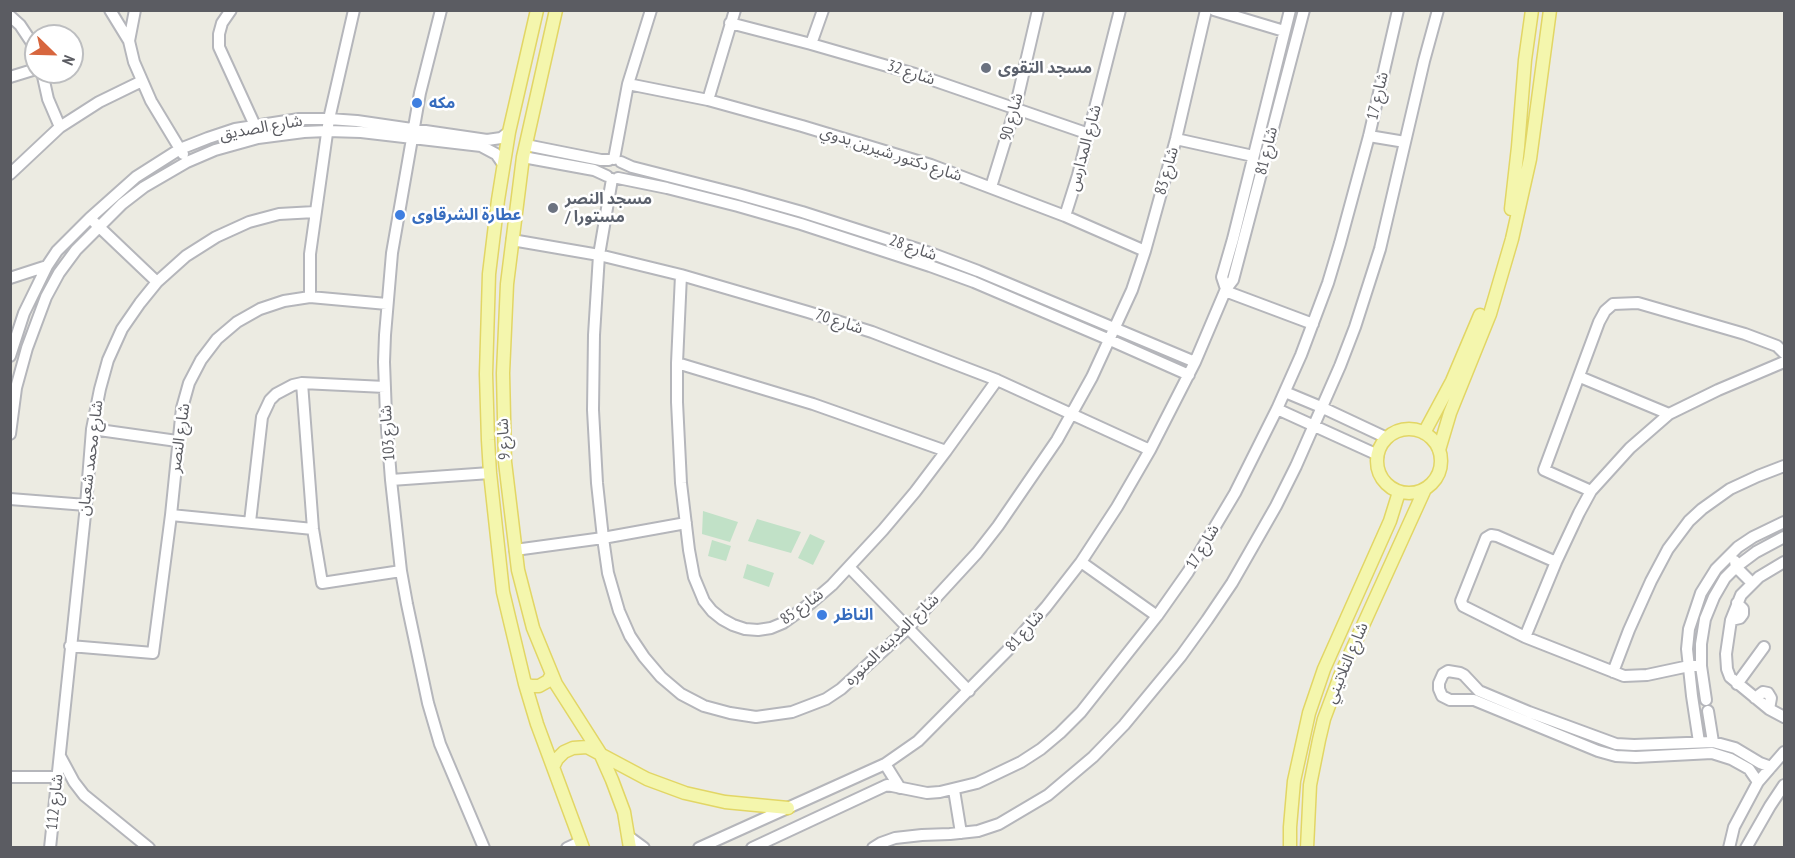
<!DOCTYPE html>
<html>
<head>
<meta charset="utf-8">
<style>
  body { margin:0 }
  #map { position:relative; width:1795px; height:858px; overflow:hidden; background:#ecebe2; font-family:"PT Sans Narrow",sans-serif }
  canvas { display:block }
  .frame { position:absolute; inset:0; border:12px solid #5b5c62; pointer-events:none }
  .north { position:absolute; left:24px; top:24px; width:60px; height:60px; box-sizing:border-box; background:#fff; border:2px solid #bdbec0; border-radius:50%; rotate:113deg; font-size:16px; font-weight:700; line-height:24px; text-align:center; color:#5b5c62 }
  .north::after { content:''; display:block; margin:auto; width:21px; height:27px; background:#d7663e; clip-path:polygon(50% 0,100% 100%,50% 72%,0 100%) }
</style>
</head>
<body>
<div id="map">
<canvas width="1795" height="858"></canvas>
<div class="frame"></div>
<div class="north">N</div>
</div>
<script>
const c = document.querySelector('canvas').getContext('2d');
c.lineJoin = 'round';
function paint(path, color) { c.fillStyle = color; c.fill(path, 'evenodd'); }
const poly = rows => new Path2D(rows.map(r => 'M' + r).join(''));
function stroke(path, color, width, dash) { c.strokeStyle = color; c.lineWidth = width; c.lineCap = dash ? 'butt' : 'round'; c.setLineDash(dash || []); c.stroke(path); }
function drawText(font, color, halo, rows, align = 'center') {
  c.font = font + ' "PT Sans Narrow","Noto Sans Arabic",sans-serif'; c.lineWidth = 5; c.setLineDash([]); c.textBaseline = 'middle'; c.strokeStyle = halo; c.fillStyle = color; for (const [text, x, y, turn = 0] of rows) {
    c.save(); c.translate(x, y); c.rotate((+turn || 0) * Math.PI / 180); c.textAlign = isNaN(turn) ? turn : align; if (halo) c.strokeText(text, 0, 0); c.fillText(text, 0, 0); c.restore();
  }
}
const green = poly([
  [703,511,738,522,730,542,702,534],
  [757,519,801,532,791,553,748,541],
  [810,534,825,541,813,565,798,558],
  [712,540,731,546,726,561,708,556],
  [747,564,774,573,769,587,743,578]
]);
const minor = poly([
  [110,10,129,41,134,62,151,101,183,154],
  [231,10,222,23,219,34,219,47,257,130],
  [441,10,420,93,392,253,385,335,384,362,386,415,391,480,401,571,407,604,428,703,440,744,484,848],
  [1214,10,1284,31],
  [10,16,20,25,34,46,36,53],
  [730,23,811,44,915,74,1089,134],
  [129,41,135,10],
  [811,44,823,10],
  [42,72,48,99,60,127],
  [10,77,36,69],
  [628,84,708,100,802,126,931,165,1065,216,1145,251],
  [708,100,735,10],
  [1369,136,1405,142],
  [1176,139,1253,156],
  [526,145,601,160,609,160],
  [523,157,594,170,607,176],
  [614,159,628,84,651,10],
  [621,162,632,167,738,194,802,212,933,254,978,271,1195,362],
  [10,174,60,127,99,102,142,81],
  [618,178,667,188,738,206,801,224,930,266,974,282,1110,340,1189,375],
  [612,179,599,255,594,335,593,410,597,483,603,538,608,573,619,611,630,636,644,657,661,677,681,694,704,706,730,713,756,717,792,712,826,699,841,689,908,628,977,553,998,526,1057,440,1092,377,1132,290,1145,251,1176,139,1206,10],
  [991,187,1015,109,1038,10],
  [1065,216,1078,175,1120,10],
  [94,222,157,282],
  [512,240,599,255,681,275,808,312,872,332,997,380,1150,450],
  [681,275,677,363,677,402,681,483,689,550,694,577,704,601,712,611,722,619,733,625,745,629,758,630,771,628,783,623,811,603,832,585,883,530,915,492,946,451,997,380],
  [10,278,47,266],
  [1226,289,1222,277,1233,239,1290,10],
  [1225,291,1313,324],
  [310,297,310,254,329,119,354,10],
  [10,356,24,313,47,266,57,251,90,218,136,177,180,149,208,138,235,129,299,119,329,119,357,121,487,140,501,138,509,132],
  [677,363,813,404,946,451],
  [1580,377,1669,414],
  [302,383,313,529,322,583,401,571],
  [1285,392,1321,407,1387,438],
  [1277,409,1378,455],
  [92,429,177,441],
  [10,434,16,388,27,348,46,297,59,273,76,250,122,204,144,187,187,162,215,150,258,138,304,132,327,131,361,132,481,146,496,154,503,164],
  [391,480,490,473],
  [1591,491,1544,470,1599,322,1605,311,1613,304,1638,303,1745,334,1777,346,1784,353],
  [10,499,86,505],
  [171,515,313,529],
  [250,522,262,417,270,400,276,394,293,385,302,383,385,387],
  [515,550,603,538,686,523],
  [1735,561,1736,567,1752,583],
  [1081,562,1157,616],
  [1784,562,1759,577,1741,595,1731,620,1726,654,1727,669,1730,677,1769,709,1784,717],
  [849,567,969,691],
  [1731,620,1740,618,1743,614,1743,609,1737,603],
  [1525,637,1463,606,1461,601,1486,538,1491,535,1497,536,1556,562],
  [70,646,153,653,171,515,182,408,189,383,201,360,217,339,237,322,260,309,284,301,310,297,387,304],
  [1701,666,1689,666,1647,675,1624,676,1525,637,1556,562,1579,513,1591,491,1630,448,1669,414,1718,390,1784,362],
  [1613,672,1629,630,1651,581,1668,549,1689,521,1702,509,1730,489,1758,476,1784,466],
  [1737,684,1764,647],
  [1755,698,1763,692,1768,693,1771,698,1769,709],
  [1706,700,1701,666,1701,644,1705,619,1714,597,1725,578,1736,567,1756,552,1784,537],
  [1708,711,1713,742],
  [1699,742,1692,696,1687,649,1689,629,1701,593,1716,569,1738,547,1753,537,1784,522],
  [60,756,74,782,84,795,149,848],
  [885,764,900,788],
  [10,777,57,777],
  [1758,782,1749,769,1731,759,1712,753,1636,757,1616,756,1598,751,1474,700,1450,700,1442,696,1439,689,1439,683,1443,674,1448,671,1460,673,1464,675,1479,691,1529,712,1616,744,1634,745,1713,742,1735,748,1760,763,1771,767],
  [954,790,961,833],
  [629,837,644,848],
  [50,848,86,505,92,429,100,389,108,360,122,329,140,303,157,282,186,256,216,237,249,222,279,214,315,212],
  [567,848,580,842],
  [699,848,885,764,918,741,1007,651,1046,607,1081,562,1117,507,1150,450,1195,362,1226,289,1233,280,1304,10],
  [752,848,887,785,927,793,940,792,977,783,1021,762,1041,749,1060,733,1081,712,1157,616,1188,572,1235,493,1277,409,1301,355,1328,283,1340,243,1369,136,1398,10],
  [873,848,881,843,895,838,922,835,950,834,978,831,999,824,1048,795,1093,757,1124,725,1181,656,1207,620,1232,583,1276,506,1296,466,1340,366,1355,327,1380,249,1424,61,1438,10],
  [1729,848,1734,827,1758,782,1784,752],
  [1746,848,1770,806,1784,785]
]);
const major = poly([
  [537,10,509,132,498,200,489,274,486,374,488,440,490,473,503,592,525,684,537,724,583,848],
  [556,10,523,157,507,284,503,373,505,462,518,570,533,628,556,684,600,753,612,780,624,812,630,848],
  [1511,209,1518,147,1525,60,1532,10],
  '1377 461a32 32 0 1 1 64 0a32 32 0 1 1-64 0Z',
  [1424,433,1452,381,1480,315],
  [1439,450,1450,413,1490,314,1512,239,1530,159,1550,10],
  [525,684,531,686,539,686,548,681,552,674],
  [553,767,557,759,564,752,573,748,587,747,647,779,685,793,725,802,788,808],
  [1290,848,1290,827,1294,781,1309,713,1324,669,1390,521,1399,492],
  [1307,848,1310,785,1319,740,1324,719,1340,676,1425,489]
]);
const markers = [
  [986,68,6,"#6b7280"],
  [417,103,6,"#3f7fe0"],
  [553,208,6,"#6b7280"],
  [400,215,6,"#3f7fe0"],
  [822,615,6,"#3f7fe0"]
];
const worshipNames = [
  ["مسجد التقوى",998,68],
  ["مسجد النصر",565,199],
  ["/ مستورا",565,217]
];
const streetNames = [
  ["شارع 32",911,73,18],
  ["شارع 17",1378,96,-77],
  ["شارع 90",1012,117,-75],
  ["شارع الصديق",261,128,-10],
  ["شارع المدارس",1085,148,-75],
  ["شارع 81",1267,151,-76],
  ["شارع دكتور شيرين بدوي",891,154,18],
  ["شارع 83",1167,171,-74],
  ["شارع 28",913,248,19],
  ["شارع 70",839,322,18],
  ["شارع 103",388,433,-94],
  ["شارع النصر",180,438,-82],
  ["شارع 9",504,439,-93],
  ["شارع محمد شعبان",91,458,-83],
  ["شارع 17",1203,547,-59],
  ["شارع 85",802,607,-36],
  ["شارع 81",1025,631,-49],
  ["شارع المدينه المنوره",892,640,-44],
  ["شارع التلاتيني",1347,663,-67],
  ["شارع 112",55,802,-84]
];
const shopNames = [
  ["مكه",429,103],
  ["عطارة الشرقاوى",412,215],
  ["الناظر",834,615]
];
paint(green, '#c1e1c7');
stroke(minor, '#b5b6bb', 14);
stroke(major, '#e2d665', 15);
stroke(minor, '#fff', 10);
stroke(major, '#f4f6ad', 12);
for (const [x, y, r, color] of markers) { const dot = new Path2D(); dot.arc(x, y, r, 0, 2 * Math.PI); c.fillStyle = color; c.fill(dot); stroke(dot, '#fff', 2); }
drawText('bold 16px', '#5b616d', '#fff', worshipNames, 'left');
drawText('16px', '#5b5c62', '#fff', streetNames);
drawText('bold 16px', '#366cbe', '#fff', shopNames, 'left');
</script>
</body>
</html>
